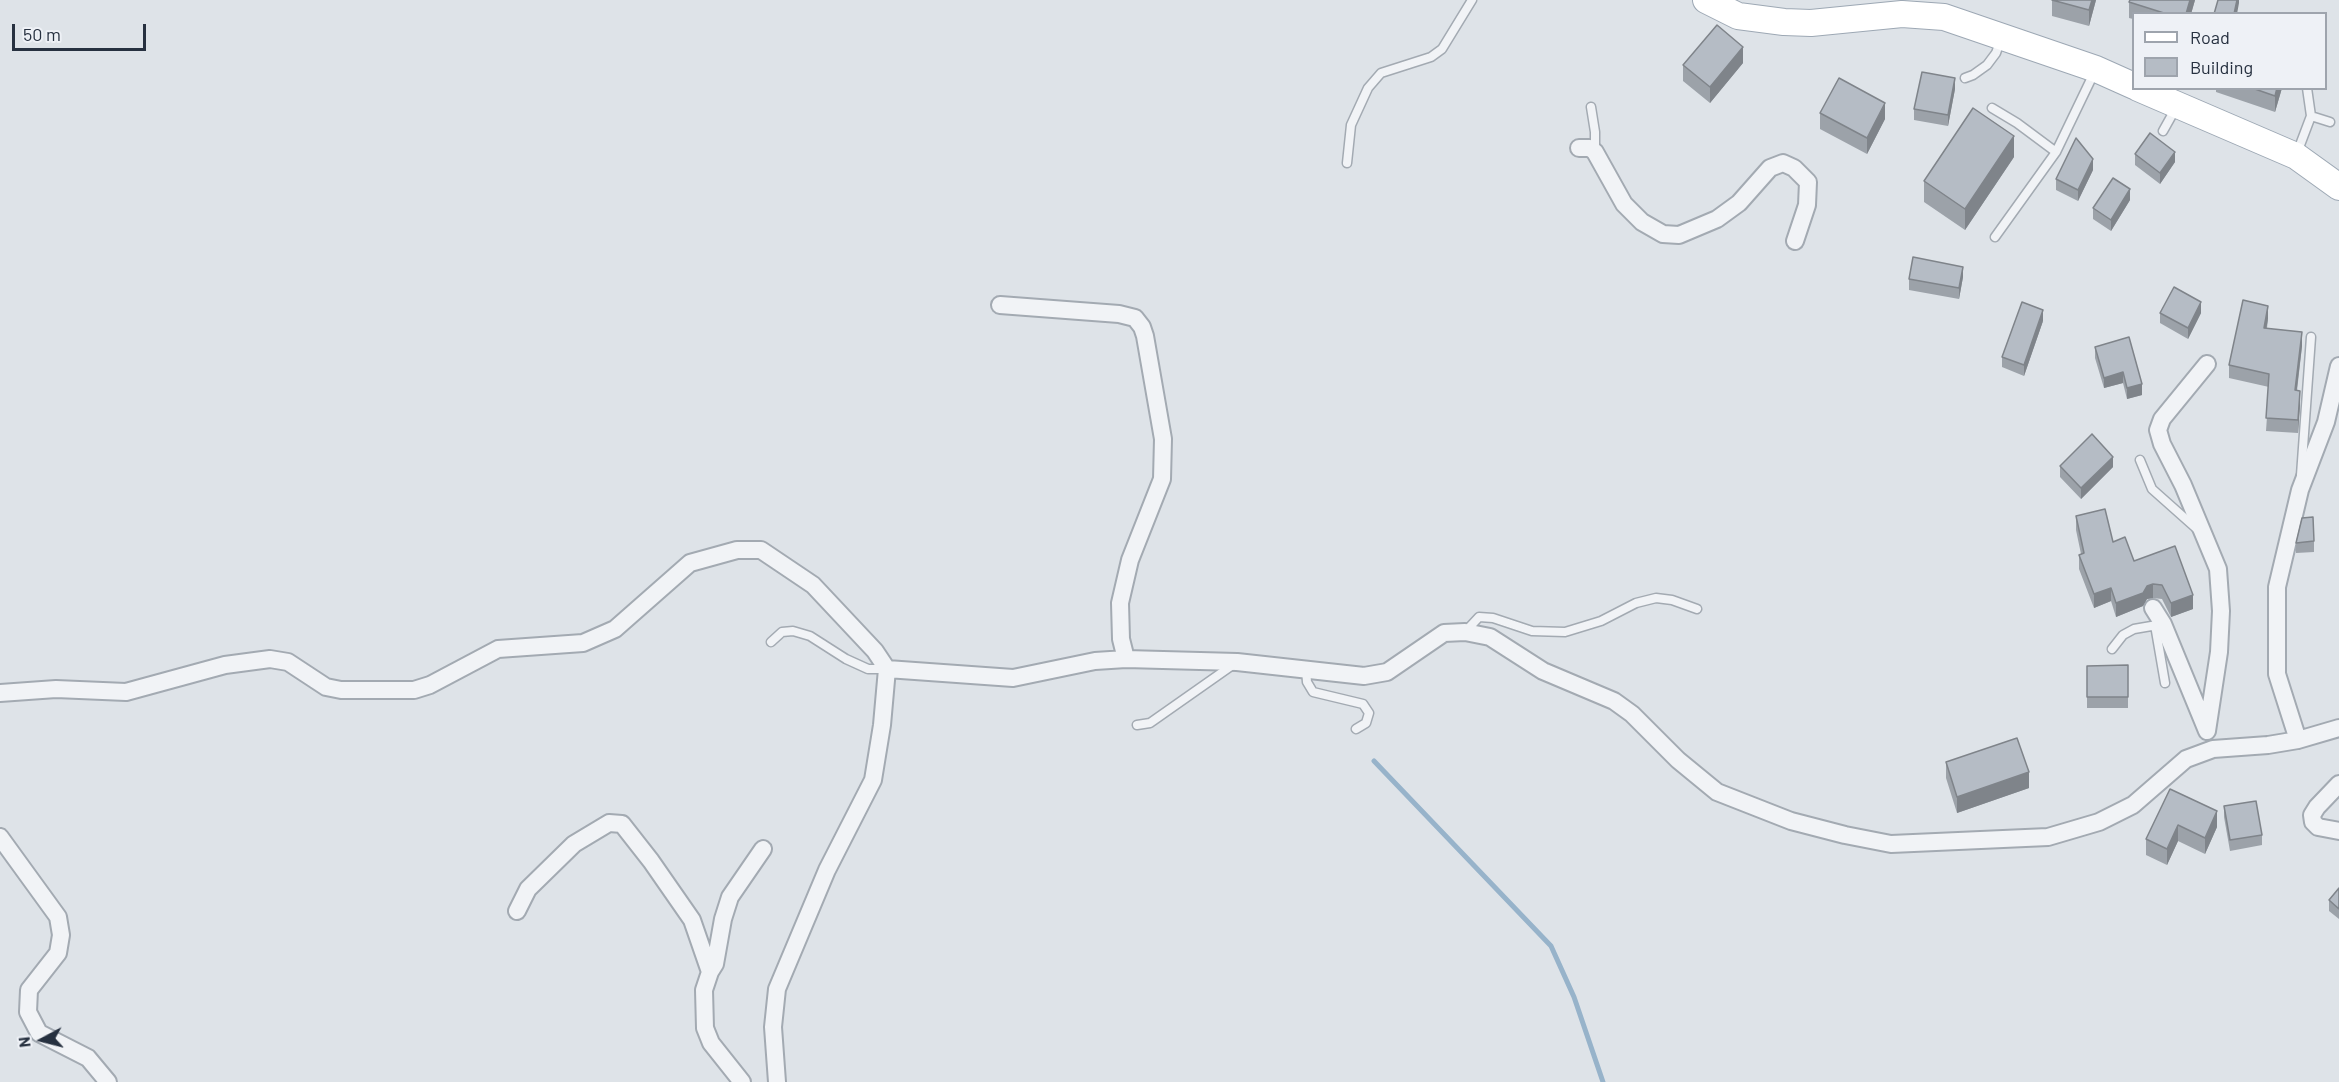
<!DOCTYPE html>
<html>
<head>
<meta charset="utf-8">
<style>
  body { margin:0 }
  #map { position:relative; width:2339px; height:1082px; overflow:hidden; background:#dee3e8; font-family:Barlow,sans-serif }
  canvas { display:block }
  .legend { position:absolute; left:2132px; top:12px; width:195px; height:78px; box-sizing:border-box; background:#eef1f6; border:2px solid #9ea4ad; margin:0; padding:8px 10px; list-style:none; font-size:18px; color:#273140 }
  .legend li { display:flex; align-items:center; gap:12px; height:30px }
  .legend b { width:30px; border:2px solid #9ea4ad }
  .north { position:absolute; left:12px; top:1010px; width:60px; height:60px; -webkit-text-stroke:4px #eef1f6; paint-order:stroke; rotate:263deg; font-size:16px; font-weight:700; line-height:24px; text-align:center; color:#273140 }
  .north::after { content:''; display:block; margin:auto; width:21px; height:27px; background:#273140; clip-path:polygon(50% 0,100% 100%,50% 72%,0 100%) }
  .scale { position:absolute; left:12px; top:24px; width:134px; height:27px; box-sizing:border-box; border:3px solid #273140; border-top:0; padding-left:8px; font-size:18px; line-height:21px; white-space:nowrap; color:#273140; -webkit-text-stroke:4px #eef1f6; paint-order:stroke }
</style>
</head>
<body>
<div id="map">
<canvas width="2339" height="1082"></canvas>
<ul class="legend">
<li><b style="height:8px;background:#fff"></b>Road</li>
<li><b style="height:16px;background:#b5bcc5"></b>Building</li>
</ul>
<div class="north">N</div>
<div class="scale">50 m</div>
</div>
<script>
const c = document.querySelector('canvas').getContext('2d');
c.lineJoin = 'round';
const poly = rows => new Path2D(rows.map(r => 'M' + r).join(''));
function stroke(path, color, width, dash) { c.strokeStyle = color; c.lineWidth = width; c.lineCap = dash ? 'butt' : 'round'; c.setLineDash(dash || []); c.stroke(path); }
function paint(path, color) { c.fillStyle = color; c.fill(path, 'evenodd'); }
const stream = poly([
  [1374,761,1551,946,1574,997,1603,1082]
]);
const lane = poly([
  [1965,78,1973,75,1987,65,1996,53,2001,39],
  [2307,88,2311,116],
  [1591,107,1595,132,1595,151],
  [1992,108,2017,123,2056,152],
  [2163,131,2177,106],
  [2297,153,2311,116,2330,122],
  [1347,163,1351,125,1368,88,1381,73,1431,57,1442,49,1472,0],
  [1995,237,2056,152,2094,73],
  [2140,460,2152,489,2197,529],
  [2301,475,2311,337],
  [2155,625,2165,683],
  [1465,632,1479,617,1493,618,1532,631,1565,632,1601,621,1636,603,1656,598,1672,600,1697,609],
  [771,642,782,632,793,631,810,636,846,659,868,669,886,669],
  [2112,649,2123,635,2134,629,2163,624],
  [1306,669,1307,682,1313,692,1363,704,1369,713,1366,723,1356,729],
  [1137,725,1150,723,1234,664]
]);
const street = poly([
  [1579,148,1590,148,1595,152,1624,204,1642,222,1663,234,1679,235,1717,219,1739,203,1770,168,1783,163,1794,168,1808,182,1807,205,1795,241],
  [1000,305,1119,314,1135,318,1142,327,1145,336,1163,439,1162,479,1130,560,1120,603,1121,639,1126,659],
  [2153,608,2163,624,2207,731],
  [0,693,56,689,126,692,225,665,270,659,288,662,326,687,341,690,414,690,430,685,498,649,583,643,615,629,690,563,737,550,761,550,813,585,875,651,887,669,1013,678,1095,661,1126,659,1237,662,1364,676,1387,672,1444,633,1465,632,1490,637,1543,671,1614,701,1632,714,1678,760,1717,792,1791,821,1845,835,1891,844,2048,837,2099,822,2133,805,2186,759,2213,749,2268,745,2298,740,2339,728],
  [2207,731,2219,652,2221,611,2218,569,2183,485,2162,444,2158,430,2162,419,2207,364],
  [2298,740,2277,674,2277,587,2300,490,2326,422,2339,366],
  [2339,784,2317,807,2312,815,2313,822,2318,827,2339,831],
  [0,837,58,917,61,935,58,953,29,990,28,1012,39,1033,88,1058,108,1082],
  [517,911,528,889,574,844,609,823,622,824,651,861,692,920,710,972,715,964,723,919,730,897,763,849],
  [710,972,704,990,705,1028,711,1043,742,1082],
  [777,1082,773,1027,777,989,827,870,873,780,882,725,887,669]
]);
const primary = poly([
  [1706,0,1738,16,1784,22,1811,23,1902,14,1944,17,2096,69,2134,86],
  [2138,88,2296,156,2339,187]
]);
const wall = poly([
  [2052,0,2096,0,2089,26,2052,16],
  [2195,0,2191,14,2133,14,2133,19,2129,18,2129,2],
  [1743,63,1710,103,1683,81,1683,65],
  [2216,88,2282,88,2275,112,2216,92],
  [1955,89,1948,126,1914,120,1914,109],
  [1820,113,1885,119,1867,154,1820,129],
  [2135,154,2175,162,2160,184,2135,165],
  [2014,157,1965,230,1924,202,1924,181],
  [2093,170,2078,201,2056,190,2056,179],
  [2130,200,2111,231,2093,219,2093,208],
  [1963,277,1959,299,1909,290,1909,279],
  [2160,313,2201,313,2188,339,2160,323],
  [2268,319,2267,328,2302,346,2297,391,2300,404,2298,433,2266,431,2269,387,2229,378,2229,365],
  [2043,321,2024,376,2002,367,2002,357],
  [2129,337,2142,395,2127,399,2123,383,2104,388,2095,358,2095,347],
  [2060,466,2113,467,2081,499,2060,477],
  [2076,516,2113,542,2193,609,2171,617,2162,599,2153,598,2147,599,2143,606,2116,617,2111,601,2094,608,2079,569,2079,555,2081,554,2076,530],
  [2314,541,2314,552,2296,553,2296,543],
  [2128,665,2128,708,2087,708,2087,666],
  [1946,762,2029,788,1957,813,1946,778],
  [2170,789,2217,827,2205,854,2178,841,2167,865,2146,855,2146,839],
  [2224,806,2262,835,2262,845,2230,851,2224,817],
  [2339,888,2339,919,2329,911,2329,900]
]);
const shadedWall = poly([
  [2092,0,2096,0,2089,26,2089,10],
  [2190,0,2195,0,2191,14,2186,14],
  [2237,0,2239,0,2239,3,2237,14,2234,14],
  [1743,47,1743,63,1710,103,1710,87],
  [1955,78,1955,89,1948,126,1948,115],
  [2277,88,2282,88,2275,112,2275,96],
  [1885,103,1885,119,1867,154,1867,138],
  [2014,136,2014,157,1965,230,1965,209],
  [2175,152,2175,162,2160,184,2160,173],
  [2093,159,2093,170,2078,201,2078,190],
  [2130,189,2130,200,2111,231,2111,220],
  [1963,267,1963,277,1959,299,1959,288],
  [2201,302,2201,313,2188,339,2188,328],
  [2268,306,2268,319,2264,341,2264,328],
  [2043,310,2043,321,2024,376,2024,365],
  [2302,332,2302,346,2295,404,2295,390],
  [2123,372,2123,383,2104,388,2104,378],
  [2142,384,2142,395,2127,399,2127,388],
  [2300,391,2300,404,2298,433,2298,420],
  [2113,457,2113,467,2081,499,2081,488],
  [2153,584,2153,598,2147,599,2143,606,2116,617,2116,603,2147,586],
  [2111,588,2111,601,2094,608,2094,594],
  [2193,595,2193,609,2171,617,2171,603],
  [2029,772,2029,788,1957,813,1957,797],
  [2217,811,2217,827,2205,854,2205,838],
  [2178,825,2178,841,2167,865,2167,849]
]);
const building = poly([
  [2052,0,2092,0,2089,10,2052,0],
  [2130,0,2190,0,2186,14,2167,14,2129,2,2130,0],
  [2218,0,2237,0,2234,14,2214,14,2218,0],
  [1717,25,1743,47,1710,87,1683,65,1717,25],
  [1922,72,1955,78,1948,115,1914,109,1922,72],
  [1839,78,1885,103,1867,138,1820,113,1839,78],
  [2252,88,2277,88,2275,96,2252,88],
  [1973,108,2014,136,1965,209,1924,181,1973,108],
  [2150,133,2175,152,2160,173,2135,154,2150,133],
  [2076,138,2093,159,2078,190,2056,179,2076,138],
  [2113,178,2130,189,2111,220,2093,208,2113,178],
  [1913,257,1963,267,1959,288,1909,279,1913,257],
  [2174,287,2201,302,2188,328,2160,313,2174,287],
  [2243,300,2268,306,2264,328,2302,332,2295,390,2300,391,2298,420,2266,418,2269,374,2229,365,2243,300],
  [2022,302,2043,310,2024,365,2002,357,2022,302],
  [2129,337,2142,384,2127,388,2123,372,2104,378,2095,347,2129,337],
  [2092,434,2113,457,2081,488,2060,466,2092,434],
  [2105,509,2113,542,2125,537,2134,561,2175,546,2193,595,2171,603,2162,585,2153,584,2147,586,2143,593,2116,603,2111,588,2094,594,2079,555,2084,553,2076,516,2105,509],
  [2313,517,2314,541,2296,543,2302,518,2313,517],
  [2128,665,2128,697,2087,697,2087,666,2128,665],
  [2017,738,2029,772,1957,797,1946,762,2017,738],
  [2170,789,2217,811,2205,838,2178,825,2167,849,2146,839,2170,789],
  [2256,801,2262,835,2230,840,2224,806,2256,801],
  [2339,888,2339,909,2329,900,2339,888]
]);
stroke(stream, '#97b3ca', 5);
stroke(lane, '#a3aab2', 11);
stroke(street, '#a3aab2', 20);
stroke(primary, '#9da8b4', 28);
stroke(lane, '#f1f3f6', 8);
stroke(street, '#f1f3f6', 16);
stroke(primary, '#fff', 26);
paint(wall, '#9ca2a9');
paint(shadedWall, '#7f848a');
paint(building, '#b5bcc5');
stroke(building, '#7f848a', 1.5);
</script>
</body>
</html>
